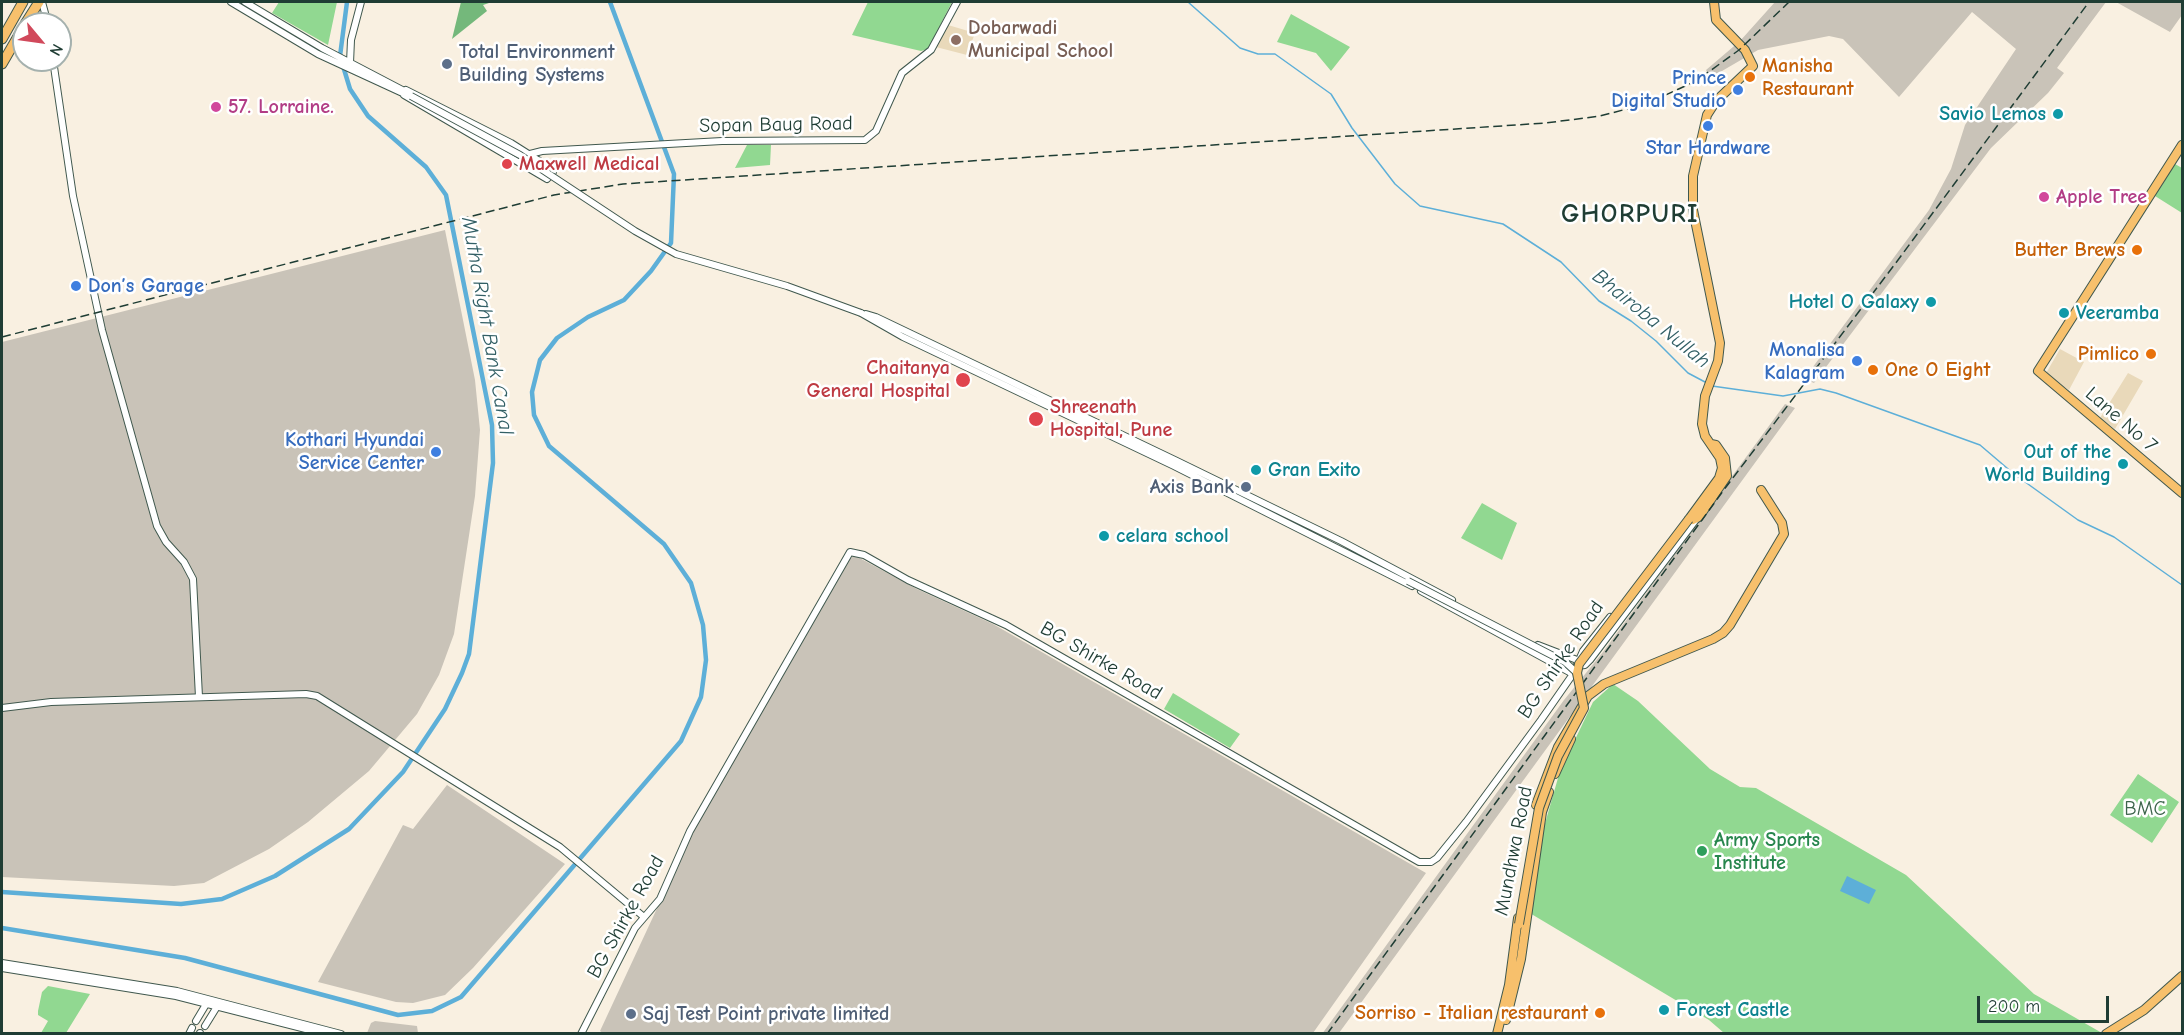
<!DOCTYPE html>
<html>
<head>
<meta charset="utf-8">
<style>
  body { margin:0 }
  #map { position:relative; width:2184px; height:1035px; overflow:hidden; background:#f9f0e1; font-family:"Comic Neue",sans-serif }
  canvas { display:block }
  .frame { position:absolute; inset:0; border:3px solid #1f3d34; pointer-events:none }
  .north { position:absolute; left:12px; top:12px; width:60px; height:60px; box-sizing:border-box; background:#fff; border:2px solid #a5b1ae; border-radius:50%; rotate:119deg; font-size:16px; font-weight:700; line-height:24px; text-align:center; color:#1f3d34 }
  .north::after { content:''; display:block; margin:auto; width:21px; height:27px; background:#d1495b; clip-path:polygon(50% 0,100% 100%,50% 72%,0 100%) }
  .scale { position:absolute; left:1977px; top:996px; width:132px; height:27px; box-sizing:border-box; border:3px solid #1f3d34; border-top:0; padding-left:8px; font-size:18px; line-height:21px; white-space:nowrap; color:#1f3d34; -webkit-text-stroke:4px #fff; paint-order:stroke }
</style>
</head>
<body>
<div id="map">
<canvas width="2184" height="1035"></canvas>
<div class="frame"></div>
<div class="north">N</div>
<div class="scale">200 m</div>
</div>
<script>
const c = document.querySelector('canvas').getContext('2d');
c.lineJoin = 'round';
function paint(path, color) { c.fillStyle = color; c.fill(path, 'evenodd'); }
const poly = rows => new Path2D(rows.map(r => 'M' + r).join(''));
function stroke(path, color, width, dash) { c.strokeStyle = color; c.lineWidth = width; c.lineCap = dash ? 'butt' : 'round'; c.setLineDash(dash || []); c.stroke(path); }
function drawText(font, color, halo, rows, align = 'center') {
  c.font = font + ' "Comic Neue",sans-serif'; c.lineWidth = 5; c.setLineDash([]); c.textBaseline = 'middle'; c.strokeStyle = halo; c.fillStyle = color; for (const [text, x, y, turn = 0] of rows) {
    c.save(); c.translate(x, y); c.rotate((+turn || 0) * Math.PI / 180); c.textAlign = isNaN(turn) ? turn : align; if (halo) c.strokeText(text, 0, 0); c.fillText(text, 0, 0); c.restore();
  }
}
const built = poly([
  [948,25,975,33,967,55,936,47],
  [2060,349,2084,362,2069,390,2045,375],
  [2128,373,2143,381,2115,429,2100,418]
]);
const industrial = poly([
  [1775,2,2106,2,2057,68,2064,73,2048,93,1991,148,1814,383,1804,379,1929,210,1951,169,1965,125,2016,49,1972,12,1899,97,1843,39,1829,36,1758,50,1710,78,1706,70,1740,41],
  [2116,2,2182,2,2182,15,2170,32],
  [445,230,475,380,480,430,475,496,454,634,439,675,417,714,369,771,308,822,269,849,204,883,174,886,2,877,2,342],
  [1785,404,1795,408,1339,1033,1322,1034,1564,700,1603,652],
  [854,555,917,589,993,624,1426,873,1313,1033,604,1034,600,1031,693,831,847,562],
  [447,785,565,864,473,968,445,995,413,1003,396,1002,318,982,403,825,413,829],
  [375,1021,417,1026,418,1033,367,1033,371,1023]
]);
const green = poly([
  [279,2,337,2,328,45,272,13],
  [868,2,952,2,928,49,921,51,852,35],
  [1291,14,1350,47,1331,71,1316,53,1277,42],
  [747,145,771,145,770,165,735,168],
  [2175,164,2182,168,2182,213,2155,196],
  [1482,503,1517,523,1502,560,1461,538],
  [1613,684,1638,701,1710,769,1740,787,1756,788,1906,875,2034,994,2102,1033,1724,1033,1709,1020,1528,912,1544,827,1560,771,1593,702],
  [1173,693,1240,734,1230,748,1164,709],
  [2138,774,2179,802,2152,843,2110,815],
  [48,986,90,994,66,1033,41,1033,48,1021,38,1015,38,1011,42,992]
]);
const forest = poly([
  [461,2,492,2,483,5,487,11,452,39]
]);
const water = poly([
  [1847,876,1876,890,1869,904,1840,891]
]);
const stream = poly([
  [1188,2,1240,48,1258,54,1275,54,1331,94,1352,128,1395,184,1420,206,1503,224,1561,262,1599,301,1631,321,1656,341,1688,373,1705,382],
  [1712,386,1783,396,1820,389,1836,393,1980,445,2014,474,2078,520,2114,537,2182,585]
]);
const canal = poly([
  [2,892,181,904,222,899,275,876,349,829,403,772,445,709,462,673,469,654,493,463,492,425,446,195,426,167,368,116,350,89,340,56,347,2],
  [2,928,185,958,398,1015,432,1011,461,997,681,741,701,697,706,660,703,625,691,583,664,544,549,446,534,415,532,392,540,360,557,338,588,317,624,300,651,271,671,243,674,174,610,2]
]);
const minor = poly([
  [42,2,48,24],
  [231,2,318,54,407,95],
  [245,2,322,48,408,93],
  [53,60,73,196,102,330,157,526,166,542,184,562,193,579,199,697],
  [350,63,351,40,361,2],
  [404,95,547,179,553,172,552,169,511,143,406,90],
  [522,162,530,154,542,151,722,141,865,140,876,131,902,73,931,50,957,2],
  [861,313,903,337,1174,466,1412,586],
  [866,314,876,317,1177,461,1341,541,1452,600],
  [1421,591,1573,674],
  [1538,645,1577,660],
  [1577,666,1585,665,1590,660,1698,517],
  [2,708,51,702,306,694,317,696,560,847,644,917],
  [2,963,177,991,341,1034],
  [2,968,176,996,325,1034],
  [196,1021,208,1001],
  [205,1026,218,1005],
  [189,1034,192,1028],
  [200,1034,200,1033],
  [581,1034,635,928,660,899,690,831,850,552,864,555,908,580,1006,625,1419,862,1431,862,1437,858,1466,822,1541,720,1573,674,1583,651,1610,617]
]);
const major = poly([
  [2182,145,2038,371,2182,493],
  [1689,519,1719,478,1722,468,1720,458,1705,436,1702,424,1705,396,1718,361,1720,343,1693,210,1693,176,1707,115,1716,101,1753,66,1745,50,1716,20,1714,2],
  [1693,520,1699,517,1727,476,1725,458,1716,445,1711,444],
  [1555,774,1571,739],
  [1536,805,1558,747,1588,696,1604,684,1713,639,1723,633,1730,625,1784,534,1782,523,1761,490],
  [1506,1020,1521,959,1542,812,1549,792],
  [1497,1034,1509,985,1518,918],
  [2106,1034,2144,1010,2182,976]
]);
const highway = poly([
  [25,24,39,2],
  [2,39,23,2],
  [2,64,24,26]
]);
const rail = poly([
  [2,337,554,195,623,184,1546,123,1600,116,1646,104,1696,81,1739,50,1789,2],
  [1327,1034,1726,487,1895,264,2089,2]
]);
const minorBridge = poly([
  [411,96,520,155,635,231,676,254,787,286,861,313],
  [1408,581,1565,662,1577,673]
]);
const majorBridge = poly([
  [1519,924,1539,808,1558,756,1584,708,1577,673,1579,664,1689,519]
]);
const markers = [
  [956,40,6,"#8d6e63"],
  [447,64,6,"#5c6f8a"],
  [1750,77,6,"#e8710a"],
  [1738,90,6,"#3f7fe0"],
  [216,107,6,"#d1479c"],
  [2058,114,6,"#0f9aa8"],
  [1708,126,6,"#3f7fe0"],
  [507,164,6,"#e0444e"],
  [2044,197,6,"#d1479c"],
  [2137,250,6,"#e8710a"],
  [76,286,6,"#3f7fe0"],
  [1931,302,6,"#0f9aa8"],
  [2064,313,6,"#0f9aa8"],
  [2151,354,6,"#e8710a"],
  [1857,361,6,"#3f7fe0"],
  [1873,370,6,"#e8710a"],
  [963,380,8,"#e0444e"],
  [1036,419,8,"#e0444e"],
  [436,452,6,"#3f7fe0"],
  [2123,464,6,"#0f9aa8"],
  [1256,470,6,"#0f9aa8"],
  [1246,487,6,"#5c6f8a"],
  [1104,536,6,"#0f9aa8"],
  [1702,851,6,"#2e9e5b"],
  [1664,1010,6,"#0f9aa8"],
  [1600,1013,6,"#e8710a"],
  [631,1014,6,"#5c6f8a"]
];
const educationNames = [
  ["Dobarwadi",968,28],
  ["Municipal School",968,51]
];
const serviceNames = [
  ["Total Environment",459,52],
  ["Building Systems",459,75],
  ["Axis Bank",1234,487,"right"],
  ["Saj Test Point private limited",643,1014]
];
const foodNames = [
  ["Manisha",1762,66,"left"],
  ["Restaurant",1762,89,"left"],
  ["Butter Brews",2125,250],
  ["Pimlico",2139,354],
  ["One O Eight",1885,370,"left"],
  ["Sorriso - Italian restaurant",1588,1013]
];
const shopNames = [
  ["Prince",1726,78],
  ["Digital Studio",1726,101],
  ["Star Hardware",1708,148,"center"],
  ["Don’s Garage",88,286,"left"],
  ["Monalisa",1845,350],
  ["Kalagram",1845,373],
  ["Kothari Hyundai",424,440],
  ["Service Center",424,463]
];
const hotelNames = [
  ["57. Lorraine.",228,107],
  ["Apple Tree",2056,197]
];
const cultureNames = [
  ["Savio Lemos",2046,114,"right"],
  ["Hotel O Galaxy",1919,302,"right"],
  ["Veeramba",2076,313],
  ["Out of the",2111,452,"right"],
  ["World Building",2111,475,"right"],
  ["Gran Exito",1268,470],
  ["celara school",1116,536],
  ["Forest Castle",1676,1010]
];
const streetNames = [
  ["Sopan Baug Road",776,125,-1],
  ["Lane No 7",2121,420,41],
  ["BG Shirke Road",1561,660,-56],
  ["BG Shirke Road",1101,661,30],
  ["Mundhwa Road",1514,851,-79],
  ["BG Shirke Road",626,917,-61]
];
const healthNames = [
  ["Maxwell Medical",519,164],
  ["Chaitanya",950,368,"right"],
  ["General Hospital",950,391,"right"],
  ["Shreenath",1050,407],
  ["Hospital, Pune",1050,430]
];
const parkNames = [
  ["BMC",2145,809]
];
const leisureNames = [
  ["Army Sports",1714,840],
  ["Institute",1714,863]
];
const waterNames = [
  ["Bhairoba Nullah",1651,319,39],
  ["Mutha Right Bank Canal",487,326,80]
];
const districtNames = [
  ["GHORPURI",1630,215]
];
paint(built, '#e9d9ba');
paint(industrial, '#c9c3b8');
paint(green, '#91d891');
paint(forest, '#74b87b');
paint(water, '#5dafd8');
stroke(stream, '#5dafd8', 1.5);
stroke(canal, '#5dafd8', 4.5);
stroke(minor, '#40584e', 8);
stroke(major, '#40584e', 10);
stroke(highway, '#40584e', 11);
stroke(minor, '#fff', 6);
stroke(major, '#f7c06c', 8);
stroke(highway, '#f7c06c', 9);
stroke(rail, '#1f3d34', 1.5, [9, 4.5]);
stroke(minorBridge, '#40584e', 8, []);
stroke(majorBridge, '#40584e', 10, []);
stroke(minorBridge, '#fff', 6);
stroke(majorBridge, '#f7c06c', 8);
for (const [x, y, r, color] of markers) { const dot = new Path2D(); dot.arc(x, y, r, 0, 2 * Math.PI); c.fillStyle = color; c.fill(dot); stroke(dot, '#fff', 2); }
drawText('bold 20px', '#785e54', '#fff', educationNames, 'left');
drawText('bold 20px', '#4e5e75', '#fff', serviceNames, 'left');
drawText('bold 20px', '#c56008', '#fff', foodNames, 'right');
drawText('bold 20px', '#366cbe', '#fff', shopNames, 'right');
drawText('bold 20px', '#b23c85', '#fff', hotelNames, 'left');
drawText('bold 20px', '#0d838f', '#fff', cultureNames, 'left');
drawText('20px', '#1f3d34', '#fff', streetNames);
drawText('bold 20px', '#be3a42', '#fff', healthNames, 'left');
drawText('20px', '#3c644b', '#fff', parkNames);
drawText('bold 20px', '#27864d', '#fff', leisureNames, 'left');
drawText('italic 21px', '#325f65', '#fff', waterNames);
c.letterSpacing = '1.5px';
drawText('bold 26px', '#1f3d34', '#fff', districtNames);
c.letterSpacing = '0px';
</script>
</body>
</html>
